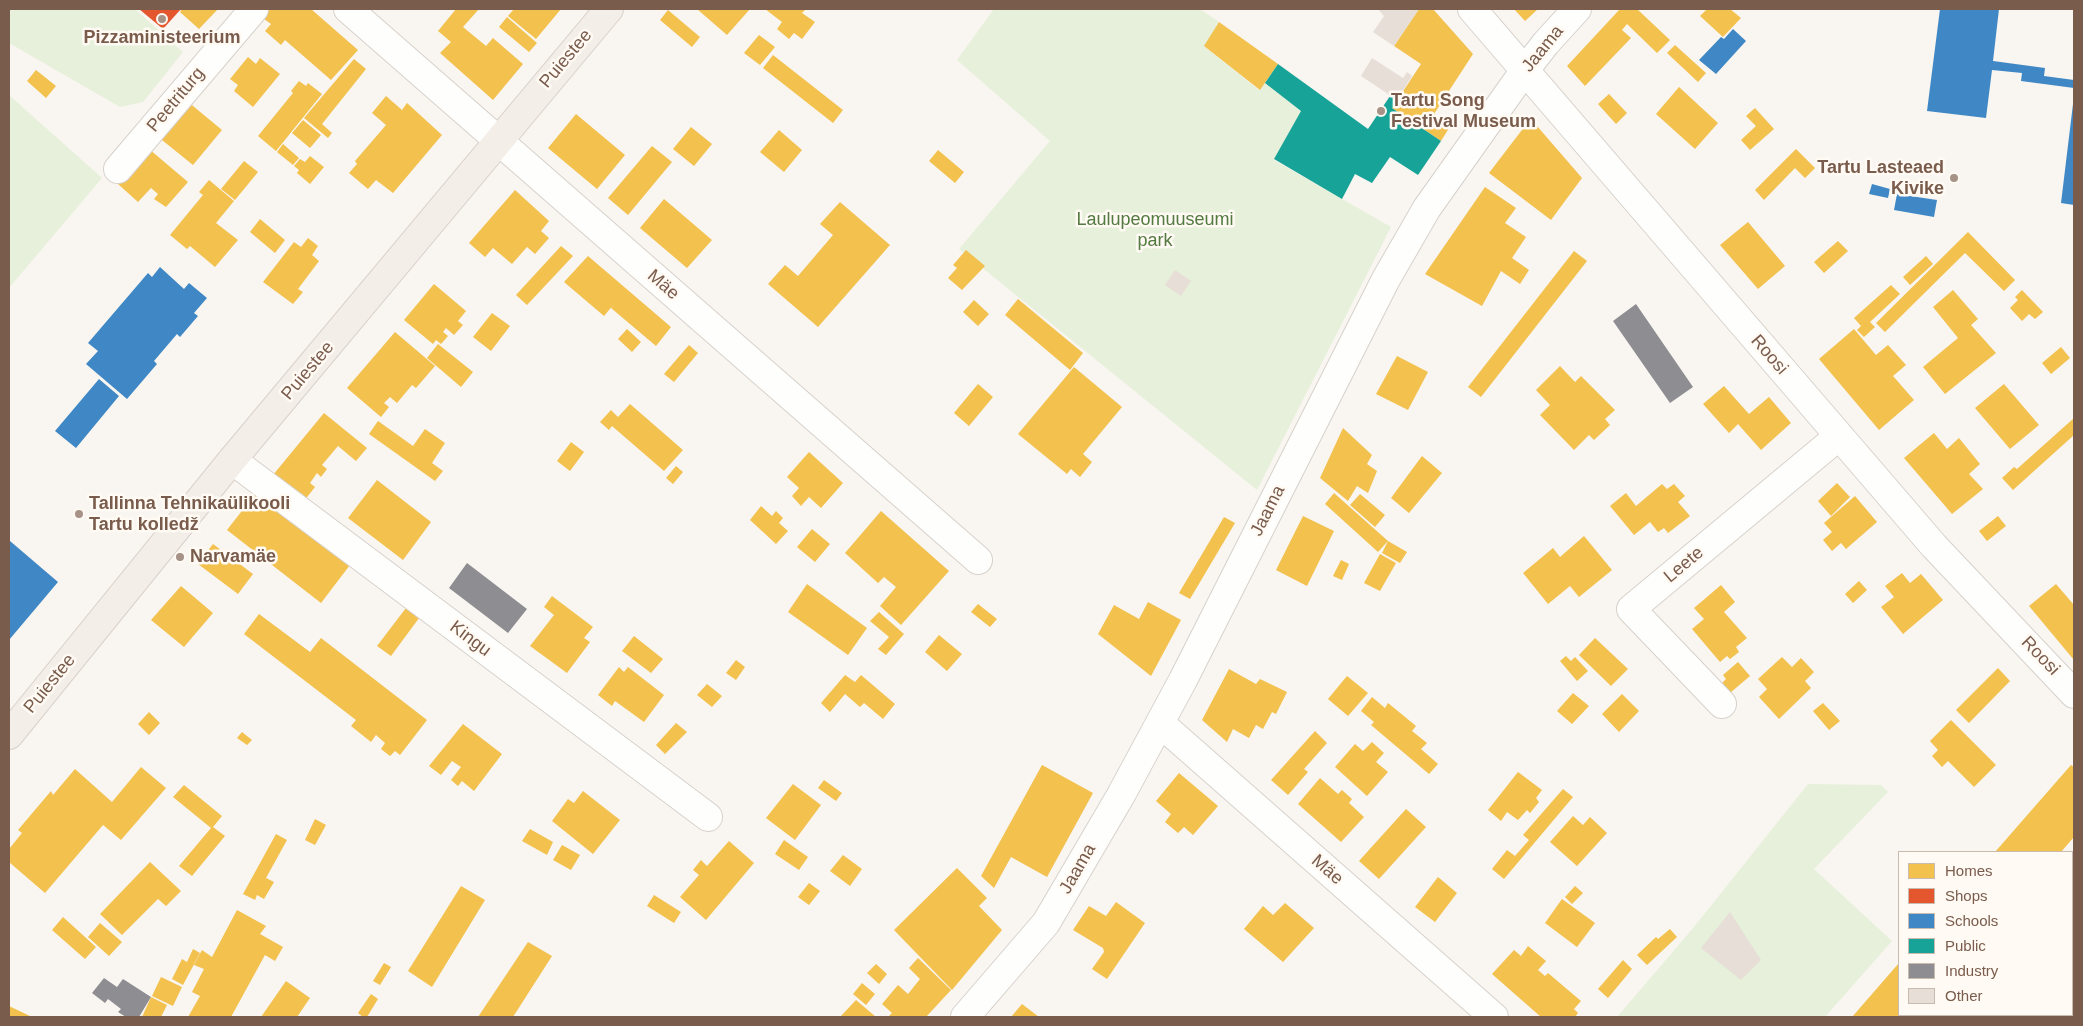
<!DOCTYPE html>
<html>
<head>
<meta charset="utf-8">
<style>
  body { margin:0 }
  #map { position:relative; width:2083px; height:1026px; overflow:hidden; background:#f9f5f0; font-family:Helvetica,sans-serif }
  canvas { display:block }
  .frame { position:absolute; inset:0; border:10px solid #7a5c4d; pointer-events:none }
  .legend { position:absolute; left:1898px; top:851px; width:175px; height:165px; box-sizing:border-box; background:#fffaf3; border:1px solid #cabbb1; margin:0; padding:6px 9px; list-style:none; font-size:15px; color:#7a5c4d }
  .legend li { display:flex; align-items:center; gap:10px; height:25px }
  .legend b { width:25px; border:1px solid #cabbb1 }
</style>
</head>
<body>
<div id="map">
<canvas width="2083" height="1026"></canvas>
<div class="frame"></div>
<ul class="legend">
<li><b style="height:14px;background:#f2c14e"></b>Homes</li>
<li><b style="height:14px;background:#e4572e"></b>Shops</li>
<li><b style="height:14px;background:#3f88c5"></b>Schools</li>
<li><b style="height:14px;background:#17a398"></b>Public</li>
<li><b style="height:14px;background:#8d8d92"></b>Industry</li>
<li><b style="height:14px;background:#e6ded7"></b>Other</li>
</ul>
</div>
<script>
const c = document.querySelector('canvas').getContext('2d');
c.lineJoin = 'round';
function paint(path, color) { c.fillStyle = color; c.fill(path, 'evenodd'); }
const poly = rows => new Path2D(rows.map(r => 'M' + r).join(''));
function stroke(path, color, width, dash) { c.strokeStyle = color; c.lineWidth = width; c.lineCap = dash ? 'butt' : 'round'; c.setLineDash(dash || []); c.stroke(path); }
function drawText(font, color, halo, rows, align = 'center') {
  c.font = font + ' Helvetica,sans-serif'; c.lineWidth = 5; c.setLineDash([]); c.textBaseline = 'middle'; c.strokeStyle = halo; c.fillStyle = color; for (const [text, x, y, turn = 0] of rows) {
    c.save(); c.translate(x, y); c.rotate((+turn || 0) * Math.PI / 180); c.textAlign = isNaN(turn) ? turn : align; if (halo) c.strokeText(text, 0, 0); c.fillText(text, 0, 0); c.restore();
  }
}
const green = poly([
  [9,9,135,9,183,52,143,102,120,107,9,43],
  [994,9,1200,9,1219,22,1205,47,1259,90,1265,83,1301,111,1274,160,1391,227,1257,490,959,249,1050,141,957,60],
  [9,95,102,178,9,288],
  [1808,784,1881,785,1888,792,1814,869,1892,941,1825,1017,1617,1017,1694,927]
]);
const homes = poly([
  [182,9,218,9,199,29,180,12],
  [266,9,311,9,358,50,331,80,285,40,281,45,265,31,271,24,260,16],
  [456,9,479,9,463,27,486,46,493,38,523,64,493,100,440,53,451,42,438,31],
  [514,9,561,9,536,39,508,16],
  [697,9,750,9,727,35],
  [765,9,806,9,802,13,815,22,802,39,794,33,789,39,777,29,782,22],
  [1419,9,1433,9,1473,54,1434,114,1451,125,1441,141,1392,108,1421,64,1394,46],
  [1514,9,1538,9,1525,21],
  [1620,9,1637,9,1670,40,1657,53,1627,24,1622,30,1631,38,1585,86,1567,66],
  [1707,9,1730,9,1741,18,1723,37,1700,16],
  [668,10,700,37,692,47,660,20],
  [507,17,537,43,529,52,499,27],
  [1219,22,1278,64,1260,90,1204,46],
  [759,35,775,47,760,65,744,53],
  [1675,45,1706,73,1698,82,1667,53],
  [773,55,843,110,833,123,763,68],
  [248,57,256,64,260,58,280,74,253,107,234,91,238,85,230,79],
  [354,59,366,69,322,124,332,133,328,138,304,118],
  [36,70,56,86,46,98,27,81],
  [299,81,306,86,308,83,322,94,276,151,258,136,293,93,291,91],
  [1679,87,1718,123,1695,149,1656,114],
  [1609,94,1627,113,1616,124,1598,104],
  [386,96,402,110,407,103,442,135,393,193,376,180,368,189,349,173,357,164,355,161,386,125,372,113],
  [187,101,222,130,193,165,157,136],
  [1755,108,1774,129,1750,150,1741,140,1756,126,1746,116],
  [576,114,625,155,597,189,548,148],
  [303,120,321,135,310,148,292,133],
  [1525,126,1537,126,1582,178,1551,220,1489,173],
  [691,127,712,144,694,166,673,149],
  [779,130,802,150,784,172,760,152],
  [283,144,299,158,293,165,277,152],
  [652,146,672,162,628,215,608,198],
  [149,149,188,182,166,207,154,199,158,194,151,188,138,202,118,184],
  [1796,149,1815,168,1805,178,1795,168,1764,200,1755,190],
  [938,150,964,172,955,183,929,161],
  [310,156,324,167,310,184,297,173,299,170,294,166,300,159,305,162],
  [244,161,258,172,235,200,221,189],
  [209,180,234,201,216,223,238,240,215,267,190,246,187,249,170,235,203,195,199,192],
  [1485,187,1516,208,1505,223,1526,237,1512,258,1529,270,1520,284,1501,271,1482,306,1425,274],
  [515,190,549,221,541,231,549,238,535,254,527,247,512,264,493,248,485,257,469,243],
  [664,199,712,240,687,268,640,228],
  [840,202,890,245,818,327,768,284,785,265,798,276,833,235,820,224],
  [260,219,285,240,275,253,250,232],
  [1748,222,1785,266,1758,289,1720,245],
  [1968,232,2015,280,2004,291,1965,253,1885,332,1876,323],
  [308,238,318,246,312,255,319,261,298,289,303,292,293,304,263,282,294,242,301,247],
  [1838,241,1848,251,1824,273,1814,262],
  [561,246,573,256,527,305,516,295],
  [966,250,985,266,962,290,948,278,957,268,953,265],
  [1574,251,1587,261,1481,397,1468,387],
  [588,256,671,327,656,346,611,308,614,304,604,316,564,282],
  [1926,256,1933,264,1910,285,1903,277],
  [434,284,466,311,458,321,463,325,454,335,446,328,443,332,448,336,441,344,436,340,433,344,404,320],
  [1891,285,1900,294,1870,322,1875,327,1864,337,1857,330,1861,326,1854,318],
  [1953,290,1978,319,1971,325,1996,353,1945,394,1923,367,1958,338,1933,307],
  [2022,290,2043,312,2035,319,2029,314,2022,321,2010,308,2018,300,2015,297],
  [1018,299,1083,353,1070,370,1005,315],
  [974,300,989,314,978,326,963,312],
  [492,313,510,326,491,351,473,337],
  [627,329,641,342,632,352,618,339],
  [1854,329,1876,355,1888,345,1906,365,1893,376,1914,400,1879,430,1819,359],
  [395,332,435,366,416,388,412,385,397,403,390,397,384,403,389,407,381,417,347,388],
  [438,344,473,372,461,387,427,358],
  [689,345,698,353,674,382,664,374],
  [2061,347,2070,358,2051,374,2042,363],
  [1397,356,1428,372,1408,410,1376,394],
  [1560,366,1575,382,1581,376,1615,410,1605,419,1610,425,1594,440,1589,435,1574,450,1540,415,1550,405,1536,390],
  [1074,367,1122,407,1083,454,1092,462,1080,477,1071,469,1067,474,1018,434],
  [978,384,993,397,969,426,954,413],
  [2004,384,2039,425,2010,449,1975,408],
  [1724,386,1749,414,1769,397,1791,423,1761,450,1738,424,1729,433,1703,404],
  [630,404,683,450,664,471,612,426,609,430,600,422,611,410,618,417],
  [324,413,367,448,356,461,338,446,322,465,327,469,321,477,317,473,310,483,315,487,304,501,273,475],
  [2074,418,2074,435,2013,490,2002,478,2014,467,2017,469],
  [378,421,413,446,425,429,445,443,432,463,443,471,435,481,369,434],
  [1343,428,1372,455,1367,464,1377,471,1368,493,1357,486,1348,501,1320,478],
  [1934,433,1947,449,1959,438,1980,464,1969,474,1983,489,1952,514,1904,458],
  [571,442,584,452,570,471,557,461],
  [809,452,843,483,821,508,809,497,801,506,792,496,799,488,787,477],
  [1422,456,1442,473,1409,513,1391,498],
  [676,466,683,472,673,484,666,478],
  [377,480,431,522,403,560,348,518],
  [1837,483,1850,497,1831,516,1818,501],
  [1662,484,1667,489,1674,484,1685,496,1678,502,1690,516,1668,533,1664,528,1658,532,1650,522,1634,535,1610,506,1626,493,1636,506],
  [259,489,353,561,321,603,227,530],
  [1334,493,1388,541,1378,552,1325,504],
  [1360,494,1385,515,1375,527,1350,505],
  [1855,496,1877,522,1846,549,1841,543,1832,551,1823,540,1832,532,1824,523],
  [761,506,772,516,776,511,783,518,779,523,788,531,776,544,750,520],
  [881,511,949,571,901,625,880,606,896,587,884,577,878,583,845,553],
  [1303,516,1334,531,1307,586,1276,570],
  [1998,516,2006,526,1987,541,1979,531],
  [1224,517,1235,523,1190,599,1179,593],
  [812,529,830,544,815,562,797,547],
  [1584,536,1612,570,1579,597,1570,586,1548,604,1523,573,1553,548,1560,557],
  [1388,541,1407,552,1400,563,1382,553],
  [213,544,253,574,238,594,198,564],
  [1380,554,1396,563,1380,591,1364,583],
  [1341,560,1349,564,1342,580,1333,576],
  [1902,573,1910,583,1921,574,1943,600,1903,634,1881,607,1894,597,1885,586],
  [1859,581,1867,590,1853,603,1845,594],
  [807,584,867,628,848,655,788,612],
  [2056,584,2074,605,2074,660,2029,606],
  [1721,585,1735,602,1724,612,1747,638,1736,647,1739,652,1730,659,1727,656,1720,662,1692,629,1704,619,1694,608],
  [181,586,213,613,184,647,151,620],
  [552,596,593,627,584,638,590,642,567,673,530,646,554,615,544,607],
  [1148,602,1181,620,1151,676,1098,634,1114,605,1139,619],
  [409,604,422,614,391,656,377,646],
  [978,604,997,619,990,627,971,612],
  [879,612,904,634,886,655,878,649,889,637,870,621],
  [259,614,310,652,321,638,427,720,400,755,395,751,390,756,381,749,385,743,376,735,371,742,351,726,356,720,244,634],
  [939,635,962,654,947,671,925,652],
  [634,636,663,659,651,673,622,651],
  [1595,638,1628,669,1611,686,1579,655],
  [1566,656,1571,661,1575,657,1588,671,1577,681,1560,661],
  [1782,657,1792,667,1801,658,1814,672,1805,681,1811,688,1779,719,1759,697,1767,689,1758,679],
  [736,660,745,667,736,680,726,673],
  [1738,662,1750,676,1730,693,1722,683,1726,679,1723,675],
  [619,667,624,672,628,667,664,695,644,722,615,701,612,706,598,695],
  [1998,668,2010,681,1969,723,1956,710],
  [1229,669,1256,684,1260,679,1287,692,1276,714,1272,712,1263,729,1256,725,1249,738,1233,729,1227,742,1202,720],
  [845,675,855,682,861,675,895,704,883,719,864,703,860,707,845,694,830,712,821,703],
  [1347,676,1368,693,1348,716,1328,699],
  [707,684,722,696,712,707,697,695],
  [1573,693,1589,706,1572,724,1557,711],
  [1622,694,1639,711,1619,732,1602,714],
  [1372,697,1385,708,1388,703,1416,726,1412,731,1427,743,1421,749,1438,764,1429,774,1371,725,1374,722,1361,711],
  [1823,703,1840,721,1829,730,1813,711],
  [149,712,160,723,149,735,138,724],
  [1951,720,1996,765,1974,787,1948,761,1942,767,1932,756,1938,750,1930,741],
  [676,723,687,732,665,754,656,745],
  [463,724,502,754,474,791,462,781,458,786,451,780,461,767,452,761,441,775,429,766],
  [1315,731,1327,743,1304,769,1308,772,1288,795,1271,780],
  [242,732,252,740,247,745,237,738],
  [1372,742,1384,753,1376,762,1388,772,1367,796,1335,767,1355,744,1363,751],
  [1042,765,1093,793,1047,877,1011,857,994,888,981,876],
  [2071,765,2074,767,2074,837,2061,852,1995,852],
  [141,767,166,788,121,840,103,825,45,893,9,862,9,849,22,833,18,830,51,791,53,795,75,769,112,802],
  [1518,772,1542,790,1536,798,1539,802,1530,813,1527,810,1518,820,1507,812,1501,821,1488,810],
  [1179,773,1218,806,1193,835,1184,827,1178,833,1165,822,1171,814,1156,801],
  [1320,778,1338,794,1342,790,1352,799,1349,803,1364,817,1341,842,1298,804],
  [824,780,842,793,836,801,818,788],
  [793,784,821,805,795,840,766,818],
  [184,785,222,816,213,827,225,836,192,876,179,866,211,828,173,797],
  [1563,789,1573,797,1504,879,1492,869,1507,850,1515,856,1529,840,1523,835],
  [583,791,620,820,593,854,552,821,568,799,574,803],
  [1406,809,1426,827,1379,879,1359,861],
  [1573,816,1583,825,1590,817,1607,833,1577,866,1550,842],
  [315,819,326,825,315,845,305,840],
  [530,829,553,842,547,855,522,841],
  [276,834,287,840,266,878,274,882,264,899,257,895,255,900,243,894],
  [784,840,808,857,799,870,775,854],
  [729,841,754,863,706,920,680,897,699,875,693,870,701,860,707,866],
  [562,845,580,855,571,870,553,860],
  [843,855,862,869,850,886,830,871],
  [150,862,181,891,166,906,158,899,122,935,100,914],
  [957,868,987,898,979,906,1002,930,952,990,894,930],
  [1438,877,1457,893,1435,922,1415,907],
  [809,883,820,891,809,905,798,897],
  [461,886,485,900,432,987,408,971],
  [1575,886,1583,893,1572,904,1565,897],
  [654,895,681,912,674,923,647,906],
  [1562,899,1595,923,1577,947,1545,923],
  [1116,902,1145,923,1107,979,1092,969,1104,952,1103,948,1073,930,1089,906,1106,916],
  [1285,903,1314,928,1283,962,1244,929,1263,906,1273,915],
  [237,910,266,926,260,934,283,947,275,961,265,955,231,1017,188,1017,200,996,192,992,204,969,194,965,202,950,212,957],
  [63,917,96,947,85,959,52,930],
  [100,923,122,942,109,956,88,937],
  [1670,929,1677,937,1647,965,1637,955,1656,937,1658,939],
  [528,942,552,956,513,1017,478,1017],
  [1528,946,1546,961,1538,970,1545,976,1548,973,1581,1001,1574,1009,1578,1013,1575,1017,1541,1017,1492,974,1514,950,1521,956],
  [193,949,200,953,183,985,172,979,182,959,187,962],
  [918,958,951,990,926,1017,888,1017,892,1013,882,1004,898,985,908,994,920,979,909,968],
  [1623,960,1632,969,1608,998,1598,989],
  [384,963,391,967,380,985,373,981],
  [1899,963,1899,1015,1920,1015,1918,1017,1852,1017],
  [876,964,887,974,879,984,867,973],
  [161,977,182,987,173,1006,152,996],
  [286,981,310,998,297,1017,261,1017],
  [862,983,875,994,866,1005,853,994],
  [371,994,378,999,367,1017,363,1017,358,1013],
  [151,997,167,1005,161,1017,142,1017],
  [856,1000,876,1017,840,1017],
  [1022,1004,1039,1017,1011,1017],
  [9,1006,32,1017,9,1017],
  [2014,1015,2067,1015,2065,1017,2012,1017]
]);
const shops = poly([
  [139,9,181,9,163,29]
]);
const schools = poly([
  [1940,9,1999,9,1993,61,2045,68,2044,76,2074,80,2074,88,2021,81,2022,73,1992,70,1986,118,1927,111],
  [1733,29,1746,41,1716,74,1699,60,1721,37,1724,39],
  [2073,104,2074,104,2074,205,2061,203],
  [1872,184,1890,189,1888,198,1869,194],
  [1897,194,1937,200,1934,217,1894,210],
  [160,267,184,289,189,283,207,298,194,313,198,316,180,337,177,334,154,361,157,364,127,399,86,364,98,351,88,343,148,273,152,277],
  [99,379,119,396,76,448,55,431],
  [10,541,58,582,9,640,9,542]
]);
const public = poly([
  [1278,64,1368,129,1390,96,1397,100,1392,108,1441,141,1418,175,1390,157,1372,183,1355,174,1342,199,1274,159,1301,111,1265,83]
]);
const industry = poly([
  [1636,304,1693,387,1670,403,1613,321],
  [467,563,527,609,508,633,449,588],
  [104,978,117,987,123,979,151,997,139,1017,126,1017,118,1012,121,1009,108,999,105,1003,92,993]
]);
const building = poly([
  [1378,9,1419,9,1394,46,1373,32,1384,16],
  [1372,58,1403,78,1407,72,1412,76,1397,100,1361,76],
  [1175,270,1191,281,1181,296,1165,285],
  [1730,912,1761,960,1741,980,1701,948]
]);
const minor = poly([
  [348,9,978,560],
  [1472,9,1934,546,2074,694],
  [118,169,254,9],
  [232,460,708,817],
  [1722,704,1631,609,1839,436],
  [1160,723,1494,1017],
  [965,1017,1046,923,1121,795,1183,680,1386,279,1427,208,1525,70,1546,43,1577,9]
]);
const major = poly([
  [9,735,232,460,609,9]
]);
const markers = [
  [162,19,5,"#a69286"],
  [1381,111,5,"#a69286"],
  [1954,178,5,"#a69286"],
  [79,514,5,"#a69286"],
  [180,557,5,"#a69286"]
];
const poiNames = [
  ["Pizzaministeerium",162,38,"center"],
  ["Tartu Song",1391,101],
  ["Festival Museum",1391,122],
  ["Tartu Lasteaed",1944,168,"right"],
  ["Kivike",1944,189,"right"],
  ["Tallinna Tehnikaülikooli",89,504],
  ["Tartu kolledž",89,525],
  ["Narvamäe",190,557]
];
const streetNames = [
  ["Jaama",1543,49,-51],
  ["Puiestee",566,59,-50],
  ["Peetriturg",176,100,-50],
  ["Mäe",663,285,41],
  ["Roosi",1769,355,49],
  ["Puiestee",308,371,-50],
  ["Jaama",1268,511,-63],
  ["Leete",1684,565,-40],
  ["Kingu",470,639,37],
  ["Roosi",2040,656,46],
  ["Puiestee",50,684,-51],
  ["Jaama",1078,869,-60],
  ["Mäe",1327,870,41]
];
const parkNames = [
  ["Laulupeomuuseumi",1155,220],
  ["park",1155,241]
];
paint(green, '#e7f0db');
paint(homes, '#f2c14e');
paint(shops, '#e4572e');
paint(schools, '#3f88c5');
paint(public, '#17a398');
paint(industry, '#8d8d92');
paint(building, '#e6ded7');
stroke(minor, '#d7d1cb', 30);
stroke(major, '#dad1cc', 30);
stroke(minor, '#fefefd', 28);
stroke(major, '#f3eee8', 28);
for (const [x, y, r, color] of markers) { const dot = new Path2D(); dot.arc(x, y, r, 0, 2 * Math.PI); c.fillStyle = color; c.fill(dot); stroke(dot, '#fffaf3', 2); }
drawText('bold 18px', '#7a5c4d', '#fffaf3', poiNames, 'left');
drawText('18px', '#7a5c4d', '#fffaf3', streetNames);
drawText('18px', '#537a41', '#fffaf3', parkNames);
</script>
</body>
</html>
